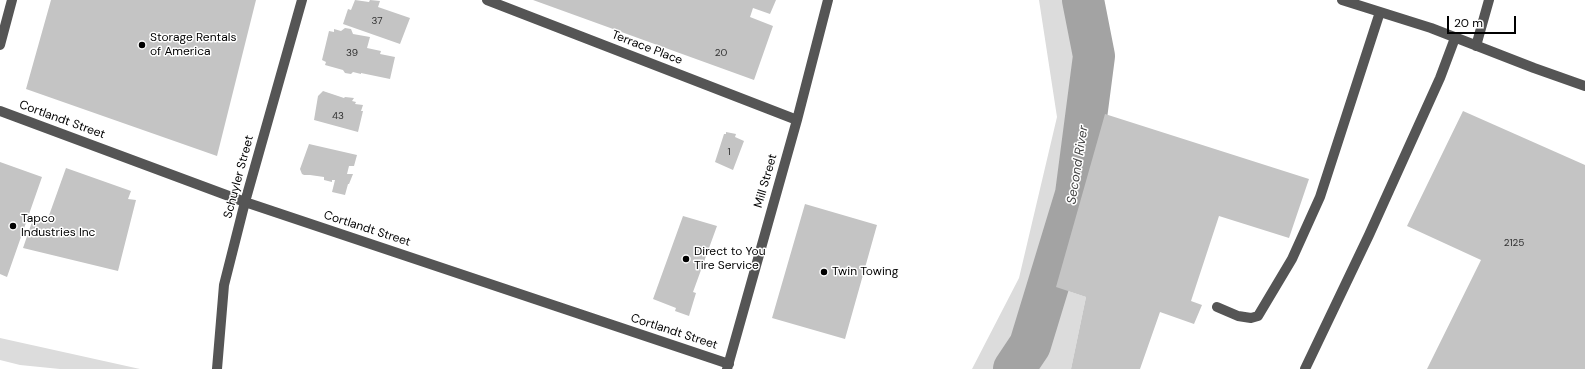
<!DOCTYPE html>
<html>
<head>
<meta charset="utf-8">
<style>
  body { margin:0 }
  #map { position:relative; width:1585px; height:369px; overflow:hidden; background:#fff; font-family:"DM Sans",sans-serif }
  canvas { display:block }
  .scale { position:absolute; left:1447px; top:16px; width:69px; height:18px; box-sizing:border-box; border:2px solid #000; border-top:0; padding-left:5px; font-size:12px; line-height:14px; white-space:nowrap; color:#000; -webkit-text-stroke:3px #fff; paint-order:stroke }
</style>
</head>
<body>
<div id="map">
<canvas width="1585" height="369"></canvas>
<div class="scale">20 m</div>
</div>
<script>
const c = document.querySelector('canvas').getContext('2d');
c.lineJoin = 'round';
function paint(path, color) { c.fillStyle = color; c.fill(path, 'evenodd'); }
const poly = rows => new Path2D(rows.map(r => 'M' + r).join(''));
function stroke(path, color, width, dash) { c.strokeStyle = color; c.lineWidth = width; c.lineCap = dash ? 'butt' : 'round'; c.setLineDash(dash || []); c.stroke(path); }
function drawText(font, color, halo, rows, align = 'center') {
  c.font = font + ' "DM Sans",sans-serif'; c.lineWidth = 3; c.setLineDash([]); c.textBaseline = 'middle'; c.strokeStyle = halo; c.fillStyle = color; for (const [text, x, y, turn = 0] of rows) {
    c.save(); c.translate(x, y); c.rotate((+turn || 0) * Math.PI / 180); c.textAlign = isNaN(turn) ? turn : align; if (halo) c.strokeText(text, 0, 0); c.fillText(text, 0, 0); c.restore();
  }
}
const green = poly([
  [1039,0,1101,0,1096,17,1105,114,1056,287,1086,297,1071,369,972,369,1019,278,1057,117],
  [0,338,140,369,60,369,20,365,0,360]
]);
const river = poly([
  [1014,369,1030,345,1076,194,1094,56,1083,0]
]);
const building = poly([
  [51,0,256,0,217,156,26,89],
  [355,0,369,2,370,0,380,1,378,7,410,18,400,44,343,24,348,9,351,10],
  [533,0,776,0,770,14,753,8,750,17,773,26,754,80],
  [345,28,351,29,353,34,370,37,367,48,381,51,380,54,395,57,390,79,361,73,361,74,353,72,351,74,345,73,343,70,325,65,326,62,322,60,329,31,334,32,334,29,341,31],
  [323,91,344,98,345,97,354,98,352,101,356,102,355,104,363,105,361,111,363,111,358,132,314,120,318,96],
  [1463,111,1585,165,1585,369,1427,369,1481,260,1407,226],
  [1105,114,1309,179,1289,238,1219,216,1191,301,1202,305,1194,324,1160,312,1140,369,1071,369,1086,297,1056,287],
  [726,132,736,134,735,137,744,141,733,170,715,162,724,134,726,134],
  [309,144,357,155,354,166,349,166,347,174,353,174,349,184,348,184,345,195,332,192,335,180,332,180,332,182,324,180,324,177,310,175,304,175,302,174,300,169],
  [0,162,42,177,7,277,0,274],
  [66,168,131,191,128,199,136,200,118,271,23,248,33,219,47,221],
  [805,204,877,225,845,339,772,318],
  [683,216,717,226,693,292,696,293,689,316,675,311,676,308,653,299]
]);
const minor = poly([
  [487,0,797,120],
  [1342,0,1431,28,1534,68,1585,86],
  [0,45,12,0],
  [1476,46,1489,0],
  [0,111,245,202,729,364],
  [1217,307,1238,316,1251,318,1258,316,1292,259,1320,197,1380,12],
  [217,369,224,285,245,202,302,0],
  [727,369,797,120,828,0],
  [1305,369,1369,235,1440,78,1455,38]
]);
const markers = [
  [142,45,4,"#000"],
  [13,226,4,"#000"],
  [686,259,4,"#000"],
  [824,272,4,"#000"]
];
const numberNames = [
  ["37",377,21],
  ["39",352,53],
  ["20",721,53],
  ["43",338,116],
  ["1",729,152],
  ["2125",1514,243]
];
const poiNames = [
  ["Storage Rentals",150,38],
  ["of America",150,52],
  ["Tapco",21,219],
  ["Industries Inc",21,233],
  ["Direct to You",694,252],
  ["Tire Service",694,266],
  ["Twin Towing",832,272]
];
const streetNames = [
  ["Terrace Place",647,48,21],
  ["Cortlandt Street",62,120,20],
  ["Schuyler Street",239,177,-75],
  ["Mill Street",766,181,-74],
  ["Cortlandt Street",367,229,18],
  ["Cortlandt Street",674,332,18]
];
const waterNames = [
  ["Second River",1078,165,-81]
];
paint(green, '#dcdcdc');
stroke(river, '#a3a3a3', 42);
paint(building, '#c4c4c4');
stroke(minor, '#555', 10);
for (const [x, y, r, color] of markers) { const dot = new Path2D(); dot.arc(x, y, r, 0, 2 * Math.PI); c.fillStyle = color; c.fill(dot); stroke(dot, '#fff', 1.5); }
drawText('10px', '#313131', null, numberNames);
drawText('12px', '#000', '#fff', poiNames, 'left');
drawText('12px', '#000', '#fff', streetNames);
drawText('italic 13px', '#444', '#fff', waterNames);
</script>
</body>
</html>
